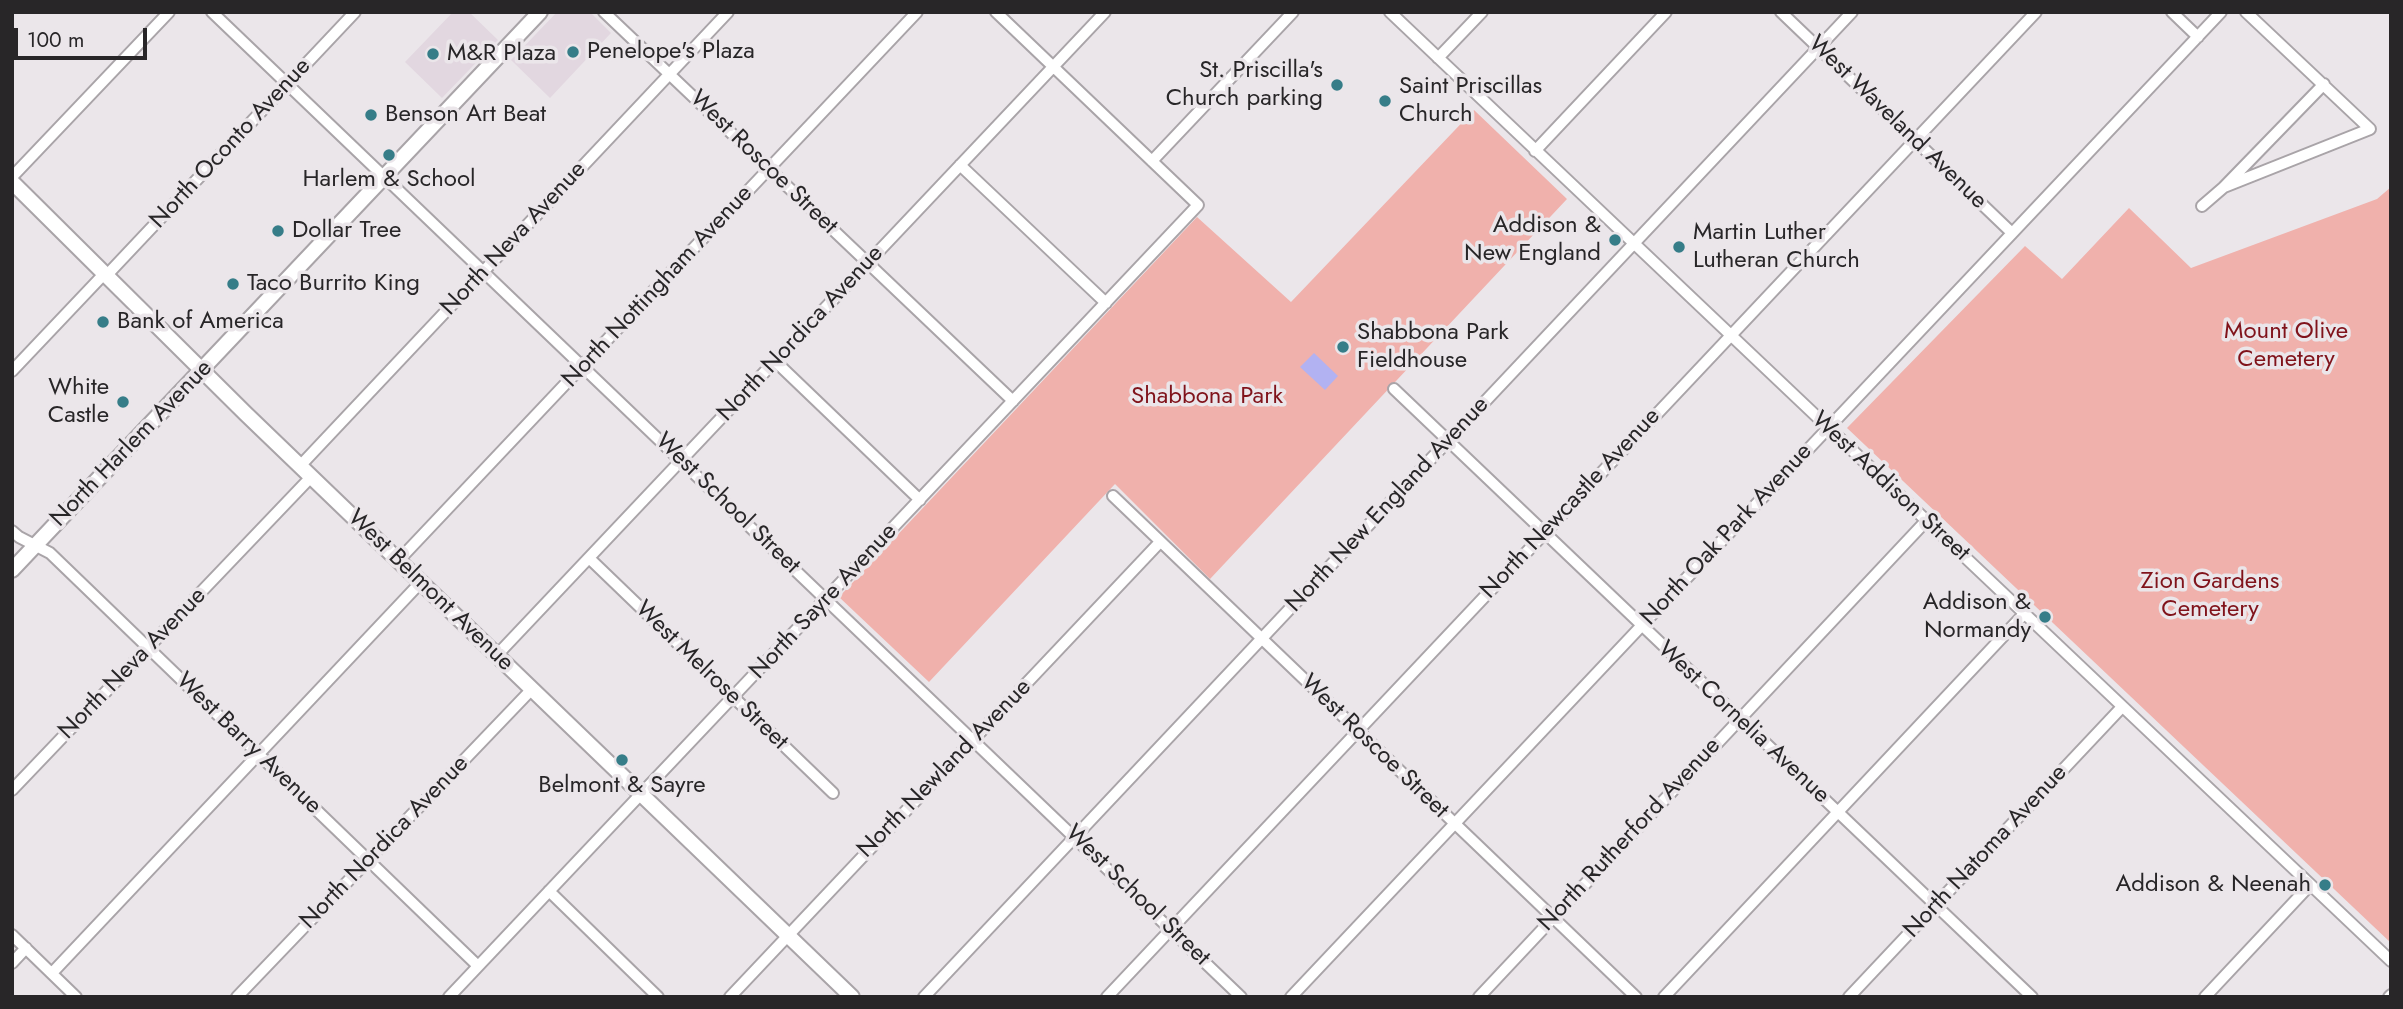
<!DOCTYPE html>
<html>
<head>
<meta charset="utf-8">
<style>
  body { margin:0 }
  #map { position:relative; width:2403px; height:1009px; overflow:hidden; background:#ebe6ea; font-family:Jost,sans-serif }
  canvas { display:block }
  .frame { position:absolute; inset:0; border:14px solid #282628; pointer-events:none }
  .scale { position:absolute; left:14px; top:28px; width:133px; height:32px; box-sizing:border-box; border:4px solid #282628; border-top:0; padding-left:9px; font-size:21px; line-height:24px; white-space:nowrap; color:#282628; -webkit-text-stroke:5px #ebe6ea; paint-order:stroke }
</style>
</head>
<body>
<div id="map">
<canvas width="2403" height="1009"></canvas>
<div class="frame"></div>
<div class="scale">100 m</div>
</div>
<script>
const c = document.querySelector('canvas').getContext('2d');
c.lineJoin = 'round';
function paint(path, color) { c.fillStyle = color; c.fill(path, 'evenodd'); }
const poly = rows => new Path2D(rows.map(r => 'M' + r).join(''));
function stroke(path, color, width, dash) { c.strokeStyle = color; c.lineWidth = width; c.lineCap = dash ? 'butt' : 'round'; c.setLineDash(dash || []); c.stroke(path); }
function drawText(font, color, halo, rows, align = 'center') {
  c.font = font + ' Jost,sans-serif'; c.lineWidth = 7; c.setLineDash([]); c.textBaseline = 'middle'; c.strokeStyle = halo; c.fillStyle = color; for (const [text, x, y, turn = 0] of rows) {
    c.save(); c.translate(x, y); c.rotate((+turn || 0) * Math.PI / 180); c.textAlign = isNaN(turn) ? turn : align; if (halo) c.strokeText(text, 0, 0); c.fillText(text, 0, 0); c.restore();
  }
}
const built = poly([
  [453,12,469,12,498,40,442,98,405,62],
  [557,12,590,12,611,33,550,98,511,60]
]);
const green = poly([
  [1474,110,1567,199,1210,579,1115,484,929,682,839,597,1197,217,1291,302],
  [2391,187,2391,943,1847,428,2025,246,2062,279,2129,208,2191,268,2377,199]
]);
const water = poly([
  [1314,353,1338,376,1325,390,1300,367]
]);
const minor = poly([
  [212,12,1241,997],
  [604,12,1013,401],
  [1390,12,2391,961],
  [1781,12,2012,233],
  [2172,12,2198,37],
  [1438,58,1482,12],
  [1535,151,1666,12],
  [1152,161,1293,12],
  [960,165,1106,303],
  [12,177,169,12],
  [2224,187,2370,129,2246,12],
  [2202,206,2224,187,2324,84],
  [106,276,355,12],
  [775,361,920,500],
  [12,371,104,274],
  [1394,389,2032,997],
  [300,466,728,12],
  [1113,496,1636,997],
  [12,531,19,537,50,553,478,966],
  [589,558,833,793],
  [398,561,917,12],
  [497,655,1105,12],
  [12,790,311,477],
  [549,891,658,997],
  [12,935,76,997],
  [12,963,26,948],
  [52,973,421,582],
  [237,997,532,689],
  [449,997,1198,205,996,12],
  [730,997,1160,542],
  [924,997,1852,12],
  [1107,997,2036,12],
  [1291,997,2221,12],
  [1479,997,1926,521],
  [1664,997,2024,614],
  [1849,997,2122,707],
  [2205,997,2310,885],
  [2389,997,2391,995]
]);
const major = poly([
  [12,182,246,414,852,997],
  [12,570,540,12]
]);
const markers = [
  [573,52,7,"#367d88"],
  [433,54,7,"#367d88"],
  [1337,85,7,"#367d88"],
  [1385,101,7,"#367d88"],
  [371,115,7,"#367d88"],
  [389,155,7,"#367d88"],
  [278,231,7,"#367d88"],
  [1615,240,7,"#367d88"],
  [1679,247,7,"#367d88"],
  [233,284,7,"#367d88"],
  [103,322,7,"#367d88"],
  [1343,347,7,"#367d88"],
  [123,402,7,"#367d88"],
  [2045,617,7,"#367d88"],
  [622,760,7,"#367d88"],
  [2325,885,7,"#367d88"]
];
const poiNames = [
  ["Penelope's Plaza",587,52],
  ["M&R Plaza",447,54],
  ["St. Priscilla's",1323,71,"right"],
  ["Church parking",1323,99,"right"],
  ["Saint Priscillas",1399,87],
  ["Church",1399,115],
  ["Benson Art Beat",385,115],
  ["Harlem & School",389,180,"center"],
  ["Addison &",1601,226,"right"],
  ["New England",1601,254,"right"],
  ["Dollar Tree",292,231],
  ["Martin Luther",1693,233],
  ["Lutheran Church",1693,261],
  ["Taco Burrito King",247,284],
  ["Bank of America",117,322],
  ["Shabbona Park",1357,333],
  ["Fieldhouse",1357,361],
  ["White",109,388,"right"],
  ["Castle",109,416,"right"],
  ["Addison &",2031,603,"right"],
  ["Normandy",2031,631,"right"],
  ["Belmont & Sayre",622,786,"center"],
  ["Addison & Neenah",2311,885,"right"]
];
const streetNames = [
  ["West Waveland Avenue",1897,123,44],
  ["North Oconto Avenue",231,144,-47],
  ["West Roscoe Street",763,163,44],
  ["North Neva Avenue",514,239,-47],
  ["North Nottingham Avenue",658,287,-47],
  ["North Nordica Avenue",801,334,-47],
  ["North Harlem Avenue",132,444,-46],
  ["West Addison Street",1890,487,43],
  ["West School Street",727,504,44],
  ["North Newcastle Avenue",1571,504,-47],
  ["North New England Avenue",1388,505,-47],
  ["North Oak Park Avenue",1727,535,-47],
  ["West Belmont Avenue",430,591,44],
  ["North Sayre Avenue",824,602,-47],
  ["North Neva Avenue",133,664,-46],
  ["West Melrose Street",711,676,44],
  ["West Cornelia Avenue",1743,723,43],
  ["West Barry Avenue",248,744,44],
  ["West Roscoe Street",1374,747,44],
  ["North Newland Avenue",945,769,-46],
  ["North Rutherford Avenue",1630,835,-47],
  ["North Nordica Avenue",385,843,-46],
  ["North Natoma Avenue",1986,852,-47],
  ["West School Street",1137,896,44]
];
const parkNames = [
  ["Mount Olive",2286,332],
  ["Cemetery",2286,360],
  ["Shabbona Park",1207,397],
  ["Zion Gardens",2210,582],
  ["Cemetery",2210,610]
];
paint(built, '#e2d7e0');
paint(green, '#f0b1ac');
paint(water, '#b2b2f2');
stroke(minor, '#a9a4a8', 14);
stroke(major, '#a9a4a8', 18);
stroke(minor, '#fff', 10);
stroke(major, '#fff', 14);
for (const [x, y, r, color] of markers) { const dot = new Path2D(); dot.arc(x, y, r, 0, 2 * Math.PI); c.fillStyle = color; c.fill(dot); stroke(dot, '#ebe6ea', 2.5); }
drawText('24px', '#282628', '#ebe6ea', poiNames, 'left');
drawText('24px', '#282628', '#ebe6ea', streetNames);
drawText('24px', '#80131b', '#ebe6ea', parkNames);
</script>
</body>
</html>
